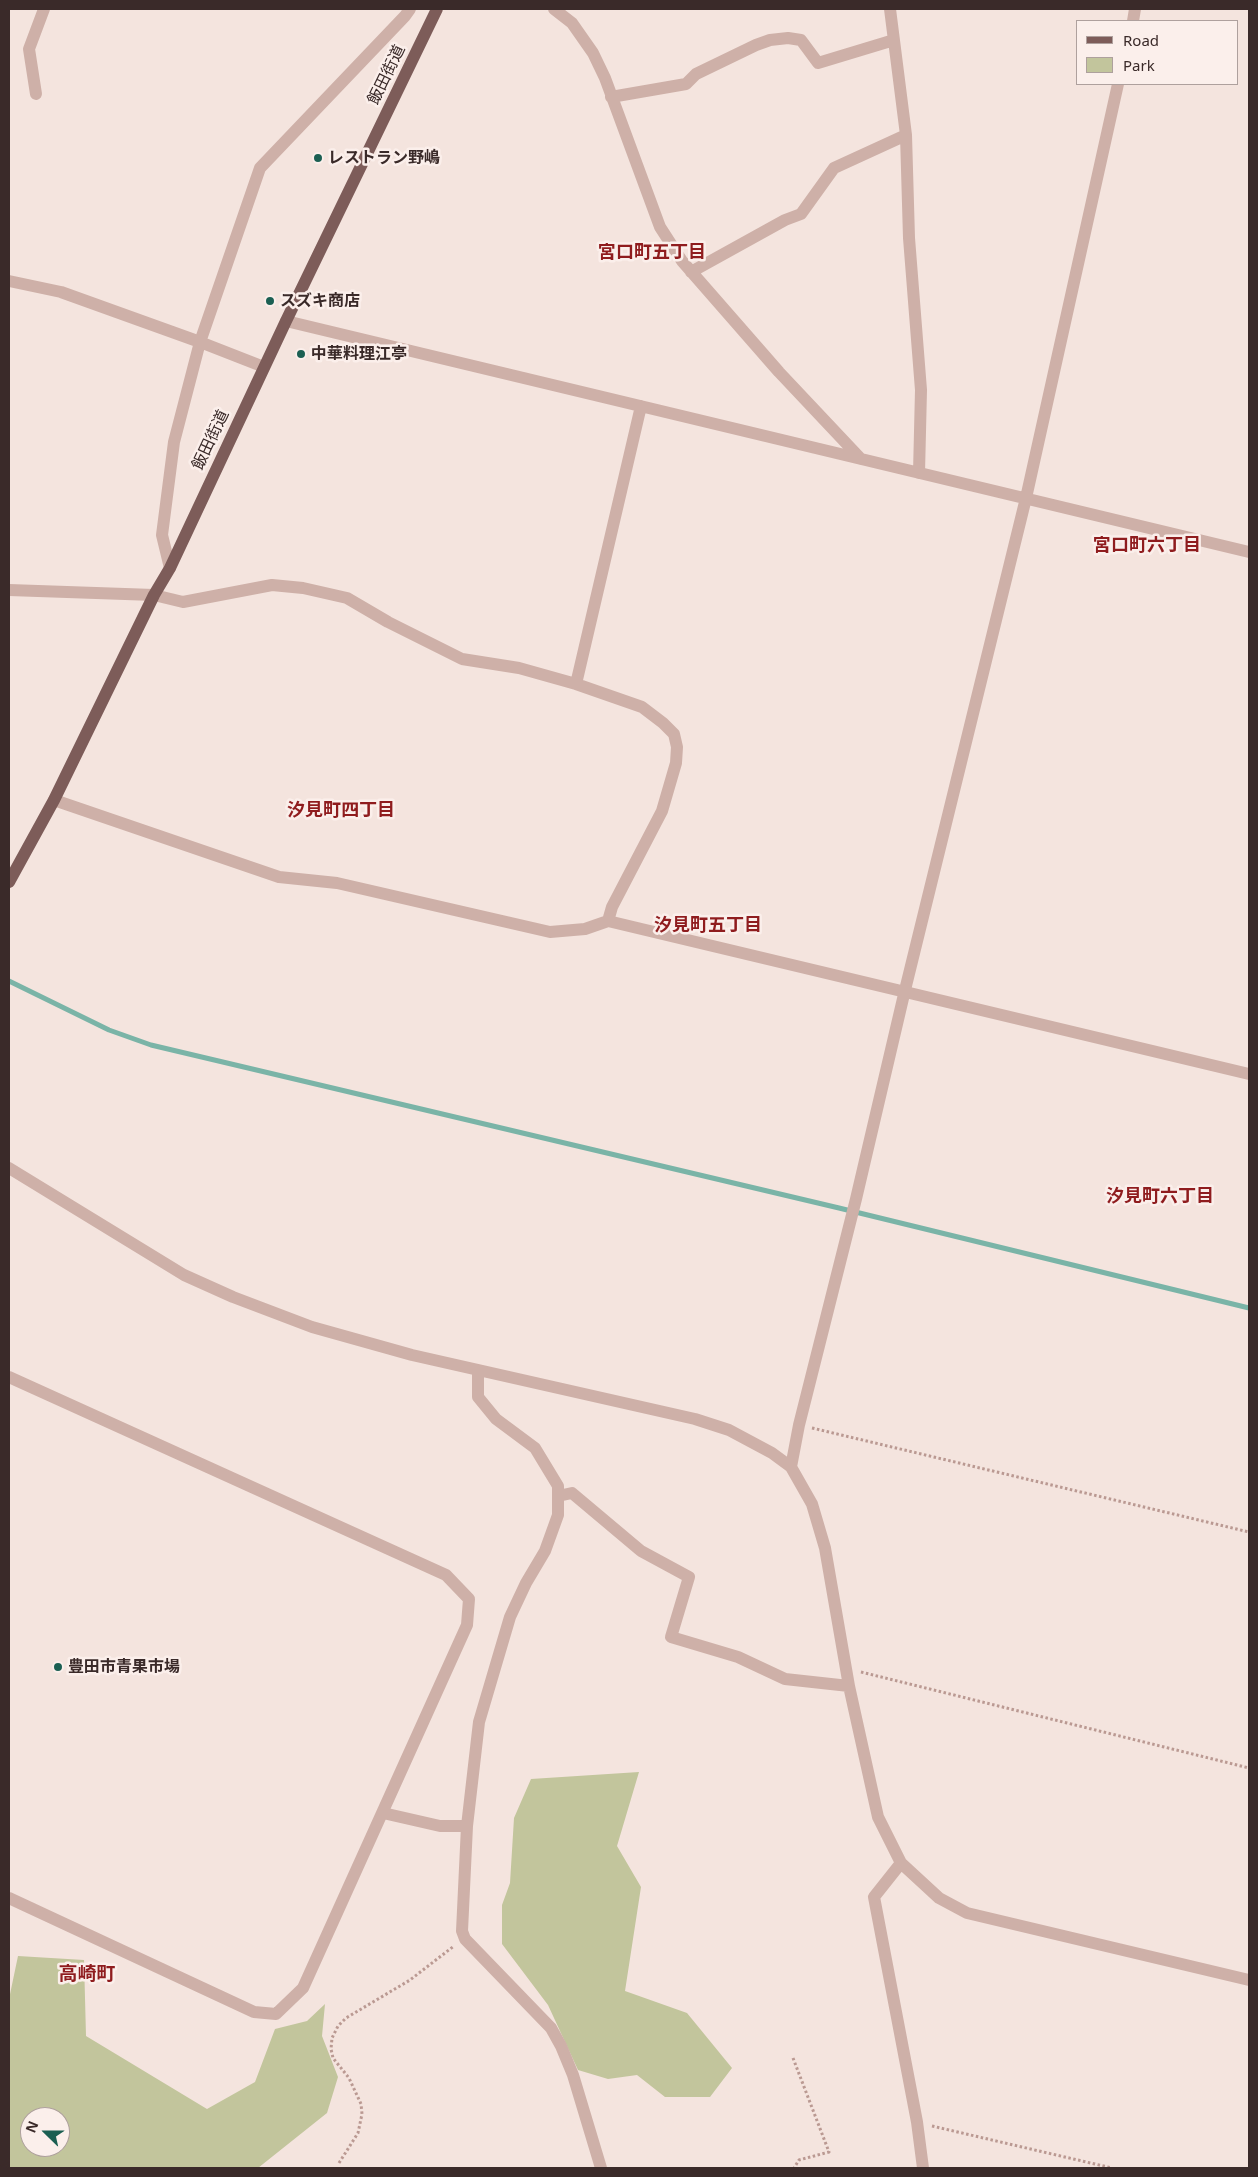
<!DOCTYPE html>
<html>
<head>
<meta charset="utf-8">
<style>
  body { margin:0 }
  #map { position:relative; width:1258px; height:2177px; overflow:hidden; background:#f4e4de; font-family:"Noto Sans",sans-serif }
  canvas { display:block }
  .frame { position:absolute; inset:0; border:10px solid #3a2a29; pointer-events:none }
  .legend { position:absolute; left:1076px; top:20px; width:162px; height:65px; box-sizing:border-box; background:#fbefeb; border:1px solid #aea09d; margin:0; padding:6px 9px; list-style:none; font-size:15px; color:#3a2a29 }
  .legend li { display:flex; align-items:center; gap:10px; height:25px }
  .legend b { width:25px; border:1px solid #aea09d }
  .north { position:absolute; left:20px; top:2107px; width:50px; height:50px; box-sizing:border-box; background:#fbefeb; border:1px solid #aea09d; border-radius:50%; rotate:292deg; font-size:14px; font-weight:700; line-height:20px; text-align:center; color:#3a2a29 }
  .north::after { content:''; display:block; margin:auto; width:18px; height:22px; background:#1b5f52; clip-path:polygon(50% 0,100% 100%,50% 72%,0 100%) }
</style>
</head>
<body>
<div id="map">
<canvas width="1258" height="2177"></canvas>
<div class="frame"></div>
<ul class="legend">
<li><b style="height:6px;background:#7d5c59"></b>Road</li>
<li><b style="height:14px;background:#c2c59c"></b>Park</li>
</ul>
<div class="north">N</div>
</div>
<script>
const c = document.querySelector('canvas').getContext('2d');
c.lineJoin = 'round';
function paint(path, color) { c.fillStyle = color; c.fill(path, 'evenodd'); }
const poly = rows => new Path2D(rows.map(r => 'M' + r).join(''));
function stroke(path, color, width, dash) { c.strokeStyle = color; c.lineWidth = width; c.lineCap = dash ? 'butt' : 'round'; c.setLineDash(dash || []); c.stroke(path); }
function drawText(font, color, halo, rows, align = 'center') {
  c.font = font + ' "Noto Sans","Noto Sans JP",sans-serif'; c.lineWidth = 5; c.setLineDash([]); c.textBaseline = 'middle'; c.strokeStyle = halo; c.fillStyle = color; for (const [text, x, y, turn = 0] of rows) {
    c.save(); c.translate(x, y); c.rotate((+turn || 0) * Math.PI / 180); c.textAlign = isNaN(turn) ? turn : align; if (halo) c.strokeText(text, 0, 0); c.fillText(text, 0, 0); c.restore();
  }
}
const green = poly([
  [639,1772,617,1846,641,1887,625,1991,687,2013,732,2068,710,2097,665,2097,637,2075,608,2079,578,2070,548,2005,502,1944,502,1905,510,1883,514,1818,531,1779],
  [18,1956,84,1960,86,2036,207,2109,255,2082,275,2029,307,2021,325,2004,322,2036,338,2077,327,2113,258,2168,9,2168,9,1999],
  [30,2117,60,2117,60,2147,30,2147]
]);
const stream = poly([
  [9,981,109,1030,151,1045,839,1208,1249,1308]
]);
const path = poly([
  [812,1428,1249,1532],
  [861,1672,1249,1768],
  [793,2058,829,2152,799,2160,794,2168],
  [932,2126,1112,2168],
  [339,2163,358,2133,362,2114,361,2104,349,2078,333,2058,331,2049,332,2038,338,2026,346,2018,410,1980,454,1946]
]);
const minor = poly([
  [554,9,572,23,593,53,605,78,660,227,682,261,779,372,861,459],
  [890,9,906,135,909,238,921,390,919,473],
  [1133,21,1135,9],
  [36,94,29,49,44,9],
  [611,97,686,84,696,74,756,45,770,40,788,38,801,40,818,63,894,40],
  [691,272,785,220,801,214,834,168,906,135],
  [9,281,61,292,200,342,264,367],
  [286,321,1249,552],
  [170,568,162,535,174,442,200,342,260,168,405,16,410,9],
  [9,590,154,595,183,602,272,585,303,588,347,598,388,622,462,659,519,668,576,684,642,707,663,723,674,734,677,747,676,763,662,811,612,907,608,921],
  [576,684,641,406],
  [54,800,279,877,337,883,550,932,585,929,608,921,1249,1074],
  [9,1168,184,1275,233,1297,312,1327,412,1355,695,1419,729,1430,772,1453,791,1467,812,1504,825,1548,849,1686,878,1817,901,1863,939,1898,967,1913,1249,1980],
  [478,1370,478,1397,496,1419,535,1448,558,1486,558,1515,545,1551,526,1583,510,1617,479,1722,467,1826,462,1931,465,1939,551,2028,561,2046,573,2075,601,2168],
  [9,1377,446,1575,469,1599,467,1625,303,1988,276,2014,254,2012,9,1898],
  [791,1467,799,1425,856,1199,905,990,1026,498,1118,84],
  [558,1496,572,1493,641,1551,689,1577,671,1637,738,1657,785,1679,849,1686],
  [383,1813,440,1826,467,1826],
  [901,1863,874,1897,917,2122,923,2168]
]);
const major = poly([
  [9,882,54,800,154,595,170,568,286,321,437,9]
]);
const markers = [
  [318,158,5,"#1b5f52"],
  [270,301,5,"#1b5f52"],
  [301,354,5,"#1b5f52"],
  [58,1667,5,"#1b5f52"]
];
const streetNames = [
  ["飯田街道",387,75,-64],
  ["飯田街道",211,440,-65]
];
const poiNames = [
  ["レストラン野嶋",328,158],
  ["スズキ商店",280,301],
  ["中華料理江亭",311,354],
  ["豊田市青果市場",68,1667]
];
const neighbourhoodNames = [
  ["宮口町五丁目",652,253],
  ["宮口町六丁目",1147,546],
  ["汐見町四丁目",341,811],
  ["汐見町五丁目",708,926],
  ["汐見町六丁目",1160,1197]
];
const quarterNames = [
  ["高崎町",87,1975]
];
paint(green, '#c2c59c');
stroke(stream, '#7ab4a7', 5);
stroke(path, '#ba9992', 3, [2.5, 2.5]);
stroke(minor, '#ceb0a8', 12);
stroke(major, '#7d5c59', 12);
for (const [x, y, r, color] of markers) { const dot = new Path2D(); dot.arc(x, y, r, 0, 2 * Math.PI); c.fillStyle = color; c.fill(dot); stroke(dot, '#fbefeb', 2); }
drawText('16px', '#3a2a29', '#fbefeb', streetNames);
drawText('bold 16px', '#3a2a29', '#fbefeb', poiNames, 'left');
drawText('bold 18px', '#8f1c1e', '#fbefeb', neighbourhoodNames);
drawText('bold 19px', '#8f1c1e', '#fbefeb', quarterNames);
</script>
</body>
</html>
